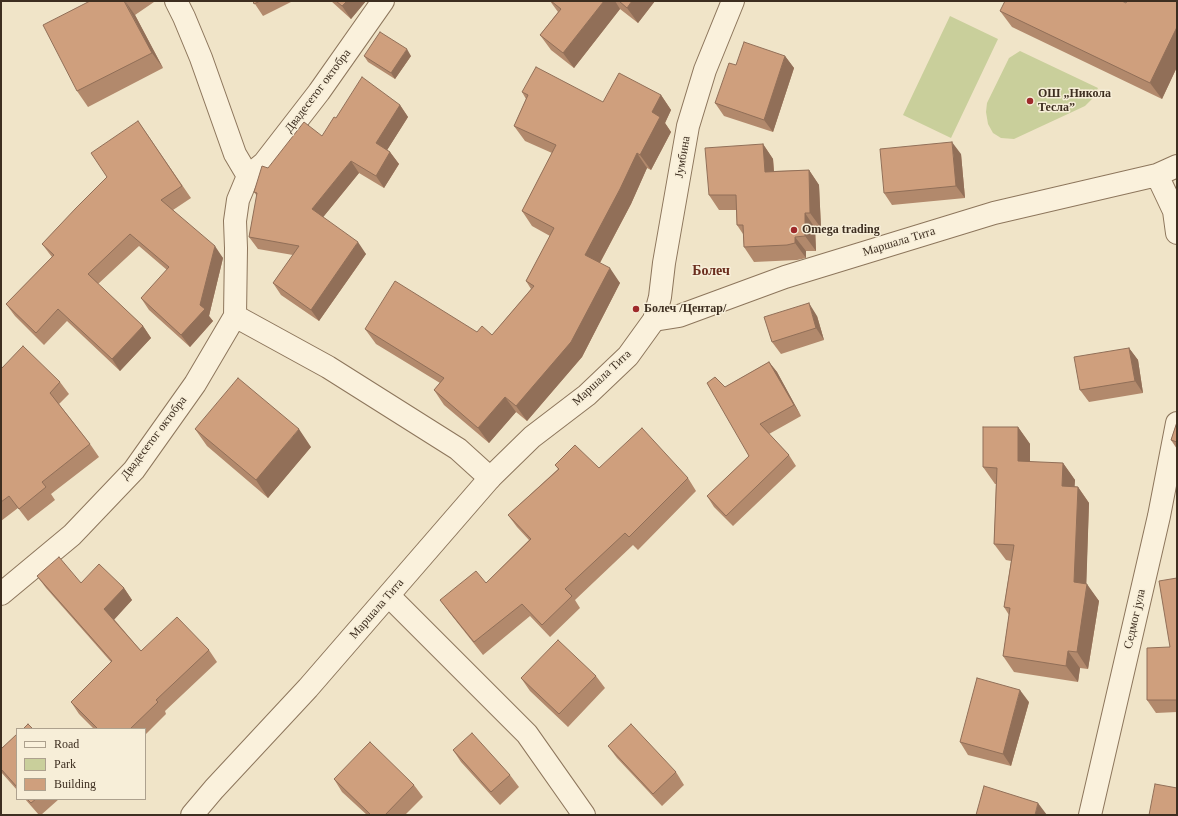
<!DOCTYPE html>
<html>
<head>
<meta charset="utf-8">
<style>
  body { margin:0 }
  #map { position:relative; width:1178px; height:816px; overflow:hidden; background:#f0e4c8; font-family:"Times New Roman",serif }
  canvas { display:block }
  .frame { position:absolute; inset:0; border:2px solid #3d2e20; pointer-events:none }
  .legend { position:absolute; left:16px; top:728px; width:130px; height:72px; box-sizing:border-box; background:#f7eed8; border:1px solid #ada18e; margin:0; padding:5px 7px; list-style:none; font-size:12px; color:#3d2e20 }
  .legend li { display:flex; align-items:center; gap:8px; height:20px }
  .legend b { width:20px; border:1px solid #ada18e }
</style>
</head>
<body>
<div id="map">
<canvas width="1178" height="816"></canvas>
<div class="frame"></div>
<ul class="legend">
<li><b style="height:5px;background:#faf1dc"></b>Road</li>
<li><b style="height:11px;background:#c9cf9b"></b>Park</li>
<li><b style="height:11px;background:#cf9f7d"></b>Building</li>
</ul>
</div>
<script>
const c = document.querySelector('canvas').getContext('2d');
c.lineJoin = 'round';
function paint(path, color) { c.fillStyle = color; c.fill(path, 'evenodd'); }
const poly = rows => new Path2D(rows.map(r => 'M' + r).join(''));
function stroke(path, color, width, dash) { c.strokeStyle = color; c.lineWidth = width; c.lineCap = dash ? 'butt' : 'round'; c.setLineDash(dash || []); c.stroke(path); }
function drawText(font, color, halo, rows, align = 'center') {
  c.font = font + ' "Times New Roman",serif'; c.lineWidth = 3; c.setLineDash([]); c.textBaseline = 'middle'; c.strokeStyle = halo; c.fillStyle = color; for (const [text, x, y, turn = 0] of rows) {
    c.save(); c.translate(x, y); c.rotate((+turn || 0) * Math.PI / 180); c.textAlign = isNaN(turn) ? turn : align; if (halo) c.strokeText(text, 0, 0); c.fillText(text, 0, 0); c.restore();
  }
}
const green = poly([
  [950,16,998,39,951,138,903,115],
  [1020,51,1098,88,1093,98,1085,106,1014,139,1001,138,993,133,988,124,986,112,987,103,1009,58]
]);
const minor = poly([
  [176,1,184,17,201,58,235,154,248,176],
  [1157,175,1174,211,1177,233],
  [235,316,328,367,458,449,490,478],
  [654,320,679,316,785,277,994,213,1157,175,1177,166],
  [1,594,72,535,134,470,195,384,235,316,236,248,235,221,238,200,248,176,264,163,319,92,383,1],
  [389,596,527,734,584,815],
  [1090,815,1159,516,1177,423]
]);
const tertiary = poly([
  [192,815,214,789,308,688,490,478,532,437,587,395,628,356,654,320,660,297,664,263,688,126,705,70,733,1]
]);
const wall = poly([
  [90,1,154,1,154,2,135,15,163,68,88,107,77,91],
  [253,1,293,1,263,16],
  [331,1,366,1,351,19],
  [550,1,655,1,638,23,620,9,574,68,551,50,540,35,558,12],
  [1177,1,1177,67,1162,99,1012,27,1000,11],
  [364,56,411,56,395,79,368,62],
  [785,56,794,68,773,132,724,116,715,103,736,65],
  [522,92,603,102,661,95,671,110,665,123,671,132,651,170,647,168,631,204,600,263,620,283,582,357,527,421,516,412,489,443,444,405,434,390,440,383,376,344,365,329,477,332,492,335,531,289,526,281,550,236,532,226,522,211,552,153,525,141,514,126,526,99],
  [400,105,408,117,387,150,390,152,399,164,384,188,359,173,323,217,366,254,319,321,281,295,273,283,293,255,258,249,249,237,257,196,254,192,268,168,322,136],
  [138,121,191,198,173,210,223,258,209,316,213,321,190,347,149,310,141,298,167,270,139,246,98,284,143,326,151,338,120,371,67,321,44,345,15,316,6,304,52,257,42,244,107,177],
  [763,144,773,159,774,171,809,170,819,185,821,228,815,228,816,251,806,251,806,258,797,260,754,262,744,247,743,234,737,225,736,210,719,210,709,195],
  [961,154,965,198,892,205,884,193],
  [817,316,824,340,781,354,772,342],
  [1129,348,1138,360,1143,393,1089,402,1080,390],
  [769,362,777,372,801,416,769,434,789,455,796,466,733,526,714,507,707,496,749,456,725,387],
  [1,369,60,382,69,394,59,404,90,444,99,457,51,494,55,500,28,521,18,508,1,521],
  [1177,422,1177,449,1171,440],
  [1018,427,1030,444,1030,462,1063,463,1075,480,1074,486,1078,487,1089,503,1086,584,1099,601,1088,669,1080,668,1078,682,1014,672,1003,656,1009,615,1004,607,1011,561,1006,560,994,544,996,484,995,484,983,467],
  [195,429,311,447,268,498,207,446],
  [555,465,599,468,688,478,696,491,638,550,633,545,575,600,580,608,550,637,530,616,483,655,449,612,440,600,486,583,529,540,517,527,508,515,558,469],
  [37,576,124,588,132,600,114,619,141,651,209,650,217,662,165,711,166,714,145,735,145,729,94,729,79,714,71,702,111,662,46,588],
  [1177,578,1177,712,1156,713,1147,700,1170,647],
  [596,676,605,688,568,727,530,691,521,678],
  [1029,702,1011,766,968,755,960,742],
  [17,734,17,790,1,772,1,749],
  [608,746,676,772,684,785,662,806,617,758],
  [453,750,510,775,519,787,500,805,461,762],
  [334,779,414,785,423,797,405,815,367,815,342,792],
  [25,799,59,799,41,815,39,815]
]);
const shadedWall = poly([
  [125,1,135,15,163,68,152,53],
  [347,1,366,1,351,19,342,6],
  [604,1,615,1,620,9,574,68,563,53],
  [632,1,655,1,638,23,627,8],
  [1177,27,1177,67,1162,99,1150,83],
  [407,49,411,56,395,79,391,73],
  [785,56,794,68,773,132,764,120],
  [661,95,671,110,665,123,671,132,651,170,640,155,652,112],
  [400,105,408,117,384,155,376,143],
  [952,142,961,154,965,198,956,186],
  [763,144,773,159,775,187,765,172],
  [390,152,399,164,384,188,376,176],
  [637,153,647,168,631,204,596,270,585,255],
  [351,161,359,173,320,221,312,209],
  [809,170,819,185,821,228,810,213],
  [805,213,815,228,816,251,805,236],
  [795,237,806,251,806,258,795,243],
  [358,242,366,254,319,321,311,310],
  [215,246,223,258,209,316,213,321,190,347,181,335,200,305],
  [610,268,620,283,582,357,527,421,516,406],
  [809,303,817,316,824,340,816,328],
  [143,326,151,338,120,371,112,359],
  [1129,348,1138,360,1143,393,1135,381],
  [769,362,777,372,801,416,794,405],
  [505,397,516,412,489,443,478,428],
  [1018,427,1030,444,1030,478,1018,461],
  [299,429,311,447,268,498,256,480],
  [1063,463,1075,480,1074,502,1062,486],
  [1078,487,1089,503,1086,595,1087,584,1099,601,1088,669,1077,652,1074,582],
  [124,588,132,600,113,621,104,609],
  [1068,651,1080,668,1078,682,1066,666],
  [1020,690,1029,702,1011,766,1003,754],
  [1038,803,1047,815,1035,815]
]);
const building = poly([
  [90,1,124,1,152,53,77,91,43,25,90,1],
  [253,1,260,1,254,4,253,1],
  [336,1,347,1,342,6,336,1],
  [551,1,604,1,563,53,540,35,561,9,551,1],
  [619,1,632,1,627,8,619,1],
  [1005,1,1122,1,1126,3,1127,1,1177,1,1177,27,1150,83,1000,11,1005,1],
  [380,32,407,49,391,73,364,56,380,32],
  [744,42,785,56,764,120,715,103,729,63,736,65,744,42],
  [536,67,603,102,619,73,661,95,652,112,660,117,640,155,637,153,620,189,585,255,610,268,571,342,516,406,505,397,478,428,434,390,444,378,365,329,395,281,477,332,482,326,492,335,534,286,526,281,554,228,522,211,556,145,514,126,528,95,522,92,536,67],
  [362,77,400,105,376,143,390,152,376,176,351,161,312,209,358,242,311,310,273,283,299,246,249,237,257,193,254,192,262,166,268,168,304,122,322,136,334,117,336,118,362,77],
  [138,121,182,186,161,200,215,246,200,305,205,309,181,335,141,298,169,267,130,234,88,274,143,326,112,359,58,309,36,333,6,304,54,255,42,244,76,208,107,177,91,153,138,121],
  [952,142,956,186,884,193,880,149,952,142],
  [763,144,765,172,809,170,810,213,805,213,805,236,795,237,795,243,787,245,744,247,743,225,737,225,736,195,709,195,705,148,763,144],
  [809,303,816,328,772,342,764,317,809,303],
  [23,346,60,382,50,393,90,444,42,482,46,487,19,509,9,496,1,502,1,369,23,346],
  [1129,348,1135,381,1080,390,1074,357,1129,348],
  [769,362,794,405,760,424,789,455,726,516,707,496,749,456,707,383,715,377,725,387,769,362],
  [238,378,299,429,256,480,195,429,238,378],
  [1177,422,1177,442,1171,440,1177,422],
  [983,427,1018,427,1018,461,1063,463,1062,486,1078,487,1074,582,1087,584,1077,652,1068,651,1066,666,1003,656,1010,608,1004,607,1014,545,994,544,997,468,983,467,983,427],
  [642,428,688,478,629,537,625,533,565,589,572,596,542,625,522,604,474,642,440,600,476,571,486,583,531,539,508,515,559,469,555,465,575,445,599,468,642,428],
  [59,557,81,583,99,564,124,588,104,609,141,651,177,617,209,650,156,700,158,702,130,729,98,729,71,702,112,661,37,576,59,557],
  [1177,578,1177,700,1147,700,1147,648,1170,647,1159,581,1177,578],
  [558,640,596,676,559,714,521,678,558,640],
  [977,678,1020,690,1003,754,960,742,977,678],
  [28,724,33,729,23,729,28,724],
  [631,724,676,772,653,794,608,746,631,724],
  [472,733,510,775,491,792,453,750,472,733],
  [17,734,17,787,1,769,1,749,17,734],
  [370,742,414,785,385,815,371,815,334,779,370,742],
  [1155,784,1177,788,1177,815,1149,815,1155,784],
  [984,786,1038,803,1035,815,976,815,984,786],
  [27,799,36,799,31,803,27,799]
]);
const markers = [
  [1030,101,4,"#9e2a2b"],
  [794,230,4,"#9e2a2b"],
  [636,309,4,"#9e2a2b"]
];
const streetNames = [
  ["Двадесетог октобра",318,91,-53],
  ["Јумбина",683,157,-80],
  ["Маршала Тита",899,242,-17],
  ["Маршала Тита",602,378,-43],
  ["Двадесетог октобра",154,438,-53],
  ["Маршала Тита",377,609,-49],
  ["Седмог јула",1135,619,-77]
];
const poiNames = [
  ["ОШ „Никола",1038,94],
  ["Тесла”",1038,108],
  ["Omega trading",802,230],
  ["Болеч /Центар/",644,309]
];
const quarterNames = [
  ["Болеч",711,271]
];
paint(green, '#c9cf9b');
stroke(minor, '#8d765c', 24);
stroke(tertiary, '#8d765c', 24);
stroke(minor, '#faf1dc', 22);
stroke(tertiary, '#faf1dc', 22);
paint(wall, '#b2896c');
paint(shadedWall, '#916f58');
paint(building, '#cf9f7d');
stroke(building, '#916f58', 1);
for (const [x, y, r, color] of markers) { const dot = new Path2D(); dot.arc(x, y, r, 0, 2 * Math.PI); c.fillStyle = color; c.fill(dot); stroke(dot, '#f7eed8', 1.5); }
drawText('12px', '#3d2e20', '#f7eed8', streetNames);
drawText('bold 12px', '#3d2e20', '#f7eed8', poiNames, 'left');
drawText('bold 14px', '#6b2e1e', '#f7eed8', quarterNames);
</script>
</body>
</html>
